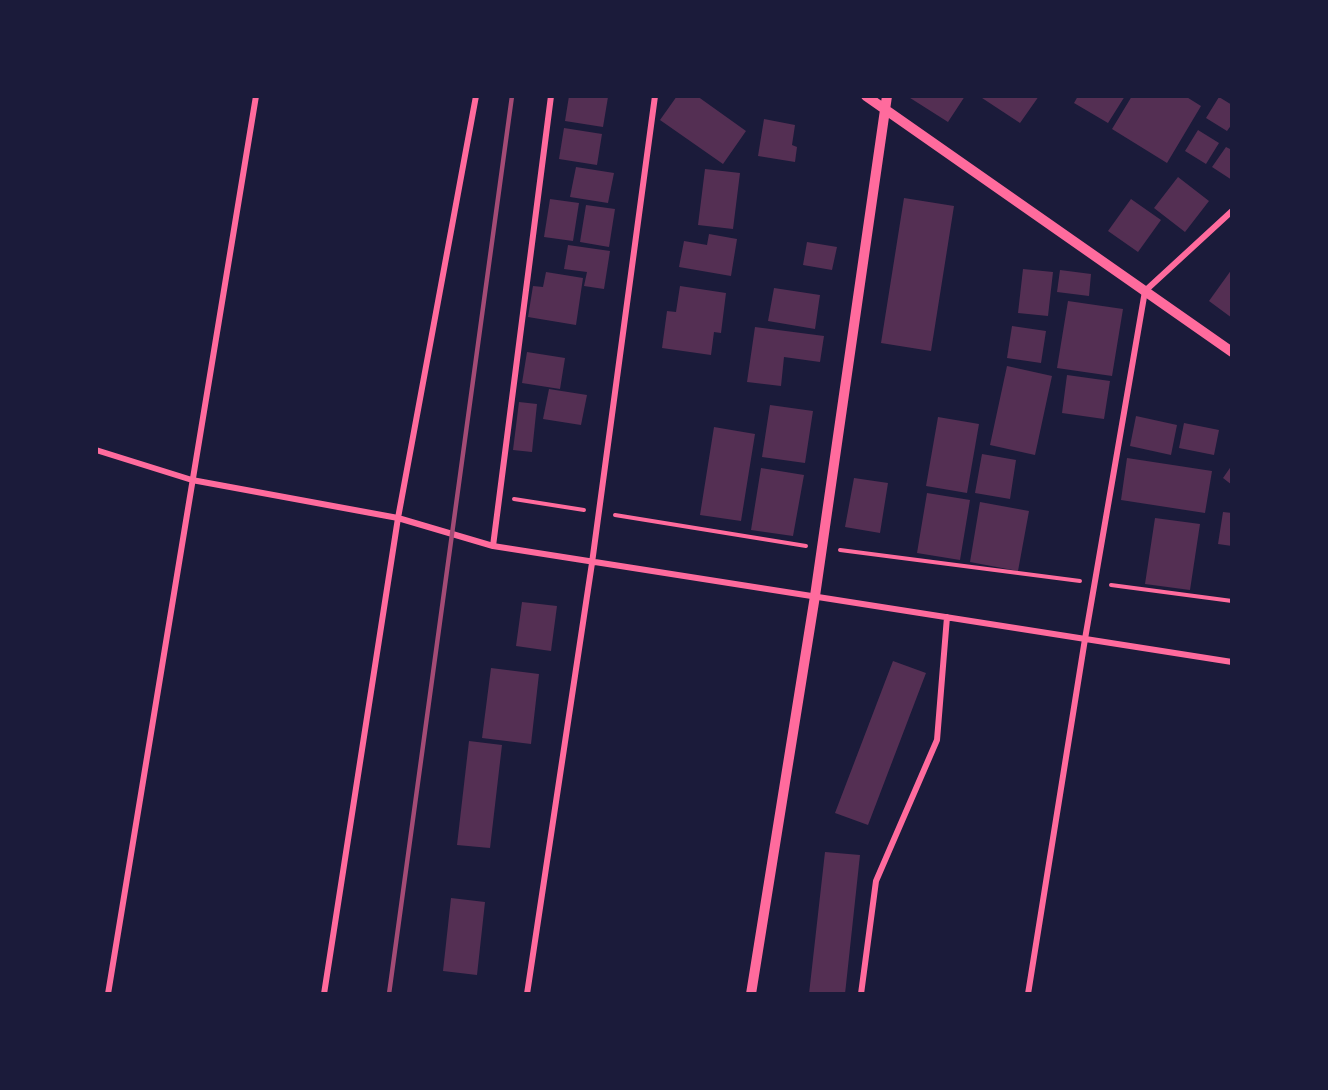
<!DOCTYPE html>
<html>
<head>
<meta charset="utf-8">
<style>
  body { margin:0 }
  #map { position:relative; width:1328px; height:1090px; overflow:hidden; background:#1b1b3a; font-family:"Open Sans",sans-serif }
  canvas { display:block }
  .frame { position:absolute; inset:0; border:98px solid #1b1b3a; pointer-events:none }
</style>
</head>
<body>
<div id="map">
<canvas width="1328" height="1090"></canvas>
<div class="frame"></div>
</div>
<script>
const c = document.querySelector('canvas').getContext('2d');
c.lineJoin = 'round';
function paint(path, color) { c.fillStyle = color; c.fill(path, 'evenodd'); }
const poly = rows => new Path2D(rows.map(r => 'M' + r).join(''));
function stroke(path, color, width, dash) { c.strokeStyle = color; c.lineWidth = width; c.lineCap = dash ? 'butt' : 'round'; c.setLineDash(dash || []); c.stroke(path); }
const building = poly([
  [569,96,608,97,603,127,565,121],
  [677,96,697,96,746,131,723,164,660,120],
  [907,96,965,96,948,122],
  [979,96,1039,96,1020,123],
  [1078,96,1125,96,1108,123,1074,103],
  [1132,96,1185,96,1201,106,1167,163,1112,129],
  [1219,97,1232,105,1232,124,1227,131,1206,118],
  [764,119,795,125,792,145,797,147,795,162,758,156],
  [564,128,602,134,597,165,559,159],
  [1198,130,1219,143,1206,164,1185,151],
  [1226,147,1232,150,1232,180,1212,167],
  [576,167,614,173,608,203,570,197],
  [705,169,740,173,733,229,698,225],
  [1178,177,1209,201,1185,232,1154,208],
  [904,198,954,206,931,351,881,343],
  [550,199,579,203,573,241,544,237],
  [1131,199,1161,220,1138,252,1108,231],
  [586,205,615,209,609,247,580,242],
  [709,234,737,239,731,276,679,267,684,241,707,245],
  [807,242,837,247,832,270,803,265],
  [568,245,610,251,604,289,584,286,587,272,564,269],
  [1023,269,1053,272,1048,316,1018,313],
  [1232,269,1232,318,1209,301],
  [1060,270,1091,274,1089,296,1057,292],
  [546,272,583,278,576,325,528,317,533,286,543,287],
  [680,286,726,293,721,333,714,332,711,355,662,348,667,311,676,312],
  [774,288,820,295,815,329,768,321],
  [1068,301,1123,309,1112,376,1057,368],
  [1012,326,1046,331,1041,363,1007,358],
  [755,327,824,336,820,362,784,357,781,386,747,382],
  [527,352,565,358,560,389,522,383],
  [1007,366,1052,376,1035,455,990,445],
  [1067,375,1110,381,1104,419,1062,413],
  [549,389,587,395,581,425,543,419],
  [519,402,537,404,532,452,513,450],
  [770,405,813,411,805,463,762,457],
  [1136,416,1177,425,1171,455,1130,446],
  [938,417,979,424,967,493,926,486],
  [1184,423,1219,430,1214,455,1179,448],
  [714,427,755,434,741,521,700,515],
  [982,454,1016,460,1010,499,975,493],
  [1127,458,1212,471,1205,513,1121,500],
  [1232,465,1232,485,1223,478],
  [761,468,804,475,793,536,751,530],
  [854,478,888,483,880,533,845,527],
  [927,493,970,500,960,560,917,553],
  [980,502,1029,511,1018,571,970,562],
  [1223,512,1232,513,1232,546,1218,544],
  [1155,518,1200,524,1190,590,1145,584],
  [522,602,557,606,551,651,516,646],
  [893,661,926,673,868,825,835,813],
  [491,668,539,674,531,744,482,738],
  [469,741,502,745,490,848,457,845],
  [825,852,860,855,845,994,809,994],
  [451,898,485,902,477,975,443,971]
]);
const path = poly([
  [514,499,584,510],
  [615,515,806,546],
  [840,550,1080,581],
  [1111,585,1232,601]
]);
const minor = poly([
  [96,450,192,480,398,518,493,546,1232,662],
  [493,546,551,96],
  [108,994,256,96],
  [324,994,398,518,476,96],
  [527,994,592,563,655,96],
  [861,994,876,881,937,740,947,617],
  [1028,994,1085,639,1145,291,1232,211]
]);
const tertiary = poly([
  [866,96,1232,352],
  [751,994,815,596,887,96]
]);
const rail = poly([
  [389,994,512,96]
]);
paint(building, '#542f53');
stroke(path, '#ff6b9d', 4);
stroke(minor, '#ff6b9d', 6);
stroke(tertiary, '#ff6b9d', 10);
stroke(rail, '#a44b75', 4.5);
</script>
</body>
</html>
